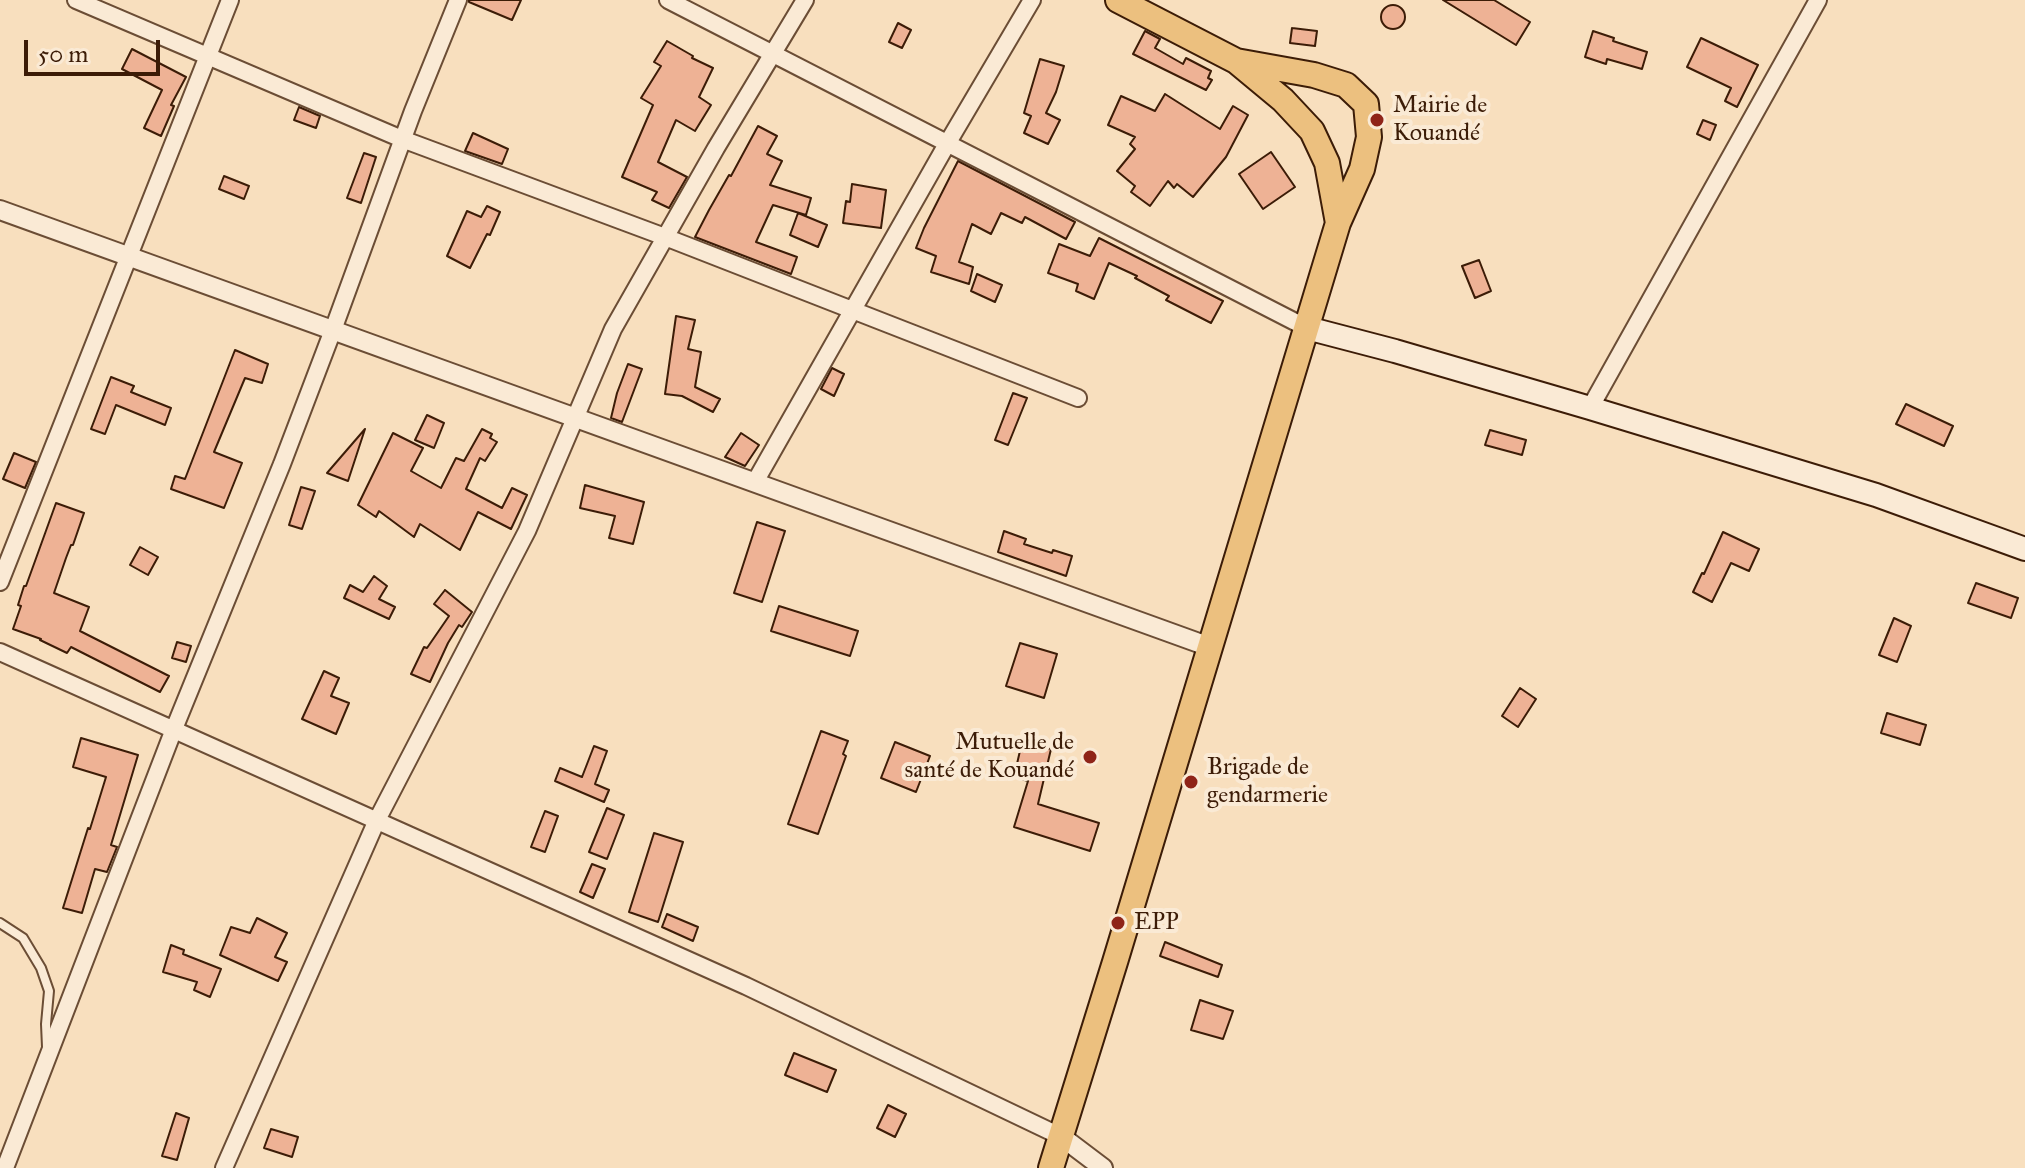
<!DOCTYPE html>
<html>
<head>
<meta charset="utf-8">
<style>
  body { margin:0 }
  #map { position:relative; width:2025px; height:1168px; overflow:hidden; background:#f8dfbe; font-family:"IM FELL Great Primer",serif }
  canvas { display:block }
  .scale { position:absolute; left:24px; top:40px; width:136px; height:36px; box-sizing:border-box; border:4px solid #3c1c07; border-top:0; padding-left:10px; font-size:24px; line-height:28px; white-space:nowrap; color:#3c1c07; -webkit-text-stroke:6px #faead5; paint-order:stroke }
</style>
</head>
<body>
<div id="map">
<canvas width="2025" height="1168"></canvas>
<div class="scale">50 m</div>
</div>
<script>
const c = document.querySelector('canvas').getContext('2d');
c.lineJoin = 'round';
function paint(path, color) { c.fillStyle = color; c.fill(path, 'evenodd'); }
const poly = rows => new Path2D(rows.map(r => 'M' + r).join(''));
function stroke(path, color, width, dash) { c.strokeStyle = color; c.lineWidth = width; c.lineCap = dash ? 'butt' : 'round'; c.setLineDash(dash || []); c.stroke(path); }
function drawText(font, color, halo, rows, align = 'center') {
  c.font = font + ' "IM FELL Great Primer",serif'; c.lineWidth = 8; c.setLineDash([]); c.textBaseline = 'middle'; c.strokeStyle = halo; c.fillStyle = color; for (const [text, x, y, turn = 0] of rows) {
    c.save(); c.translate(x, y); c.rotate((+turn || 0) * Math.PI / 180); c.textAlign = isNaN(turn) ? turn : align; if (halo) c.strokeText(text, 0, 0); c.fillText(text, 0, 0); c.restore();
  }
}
const building = poly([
  [469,0,521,0,512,20,469,2,469,0],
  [1443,0,1494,0,1530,22,1516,45,1443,0],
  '1381 17a12 12 0 1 1 24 0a12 12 0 1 1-24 0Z',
  [898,23,911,30,902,48,889,42,898,23],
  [1292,28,1317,31,1315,46,1290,43,1292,28],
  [1145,31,1160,39,1155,48,1183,64,1186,58,1211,71,1208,78,1212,80,1206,90,1133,54,1145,31],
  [1593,31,1614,38,1613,41,1647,52,1642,69,1607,59,1606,64,1585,57,1593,31],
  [1701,38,1758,65,1737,107,1725,101,1731,88,1687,67,1701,38],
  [667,41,693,56,692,58,713,68,699,97,711,105,695,131,676,120,658,162,687,177,669,208,652,200,657,192,622,177,653,105,641,98,661,66,654,62,667,41],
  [132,49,186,77,171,105,174,106,161,136,144,128,162,90,122,69,132,49],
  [1040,59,1064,66,1056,92,1046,113,1060,120,1048,144,1024,133,1031,116,1024,113,1040,59],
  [1165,94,1220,129,1233,106,1248,115,1226,157,1193,197,1177,184,1174,188,1168,181,1150,206,1131,192,1135,186,1117,171,1135,149,1130,144,1135,137,1108,125,1121,96,1155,111,1165,94],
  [299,107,320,116,316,128,294,120,299,107],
  [1703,120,1716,125,1710,140,1697,134,1703,120],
  [758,126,777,136,767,154,782,161,770,185,811,198,806,215,773,205,756,242,797,257,791,274,695,237,709,210,729,175,731,176,758,126],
  [473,133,508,149,502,164,465,151,473,133],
  [1271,152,1295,187,1263,209,1239,174,1271,152],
  [364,153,376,157,361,203,347,198,364,153],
  [958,161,1075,222,1066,239,1025,217,1022,223,1001,213,991,234,972,224,959,262,973,267,969,284,931,272,936,256,916,248,924,228,958,161],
  [224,176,249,186,244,199,219,189,224,176],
  [852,184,886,190,881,228,843,223,846,201,850,202,852,184],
  [487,206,500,212,490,235,487,234,470,268,447,256,467,211,481,217,487,206],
  [798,213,827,225,818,247,790,235,798,213],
  [1099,238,1223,301,1211,323,1166,300,1169,296,1135,278,1137,276,1109,263,1094,299,1076,291,1078,284,1048,273,1059,244,1090,256,1099,238],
  [1479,260,1491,291,1475,298,1462,266,1479,260],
  [977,274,1002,285,995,302,971,291,977,274],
  [676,316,695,320,688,349,701,352,695,387,720,399,713,412,682,396,665,394,676,316],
  [235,350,268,364,262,383,245,378,214,452,242,463,224,508,171,489,175,476,185,479,235,350],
  [628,364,642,369,622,422,611,418,617,393,628,364],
  [832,368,844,374,834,396,821,389,832,368],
  [111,377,134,386,131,392,171,408,165,425,116,405,105,434,91,429,111,377],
  [1013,393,1027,398,1008,445,995,440,1013,393],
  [1906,404,1953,426,1944,446,1896,424,1906,404],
  [427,415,444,423,434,448,415,440,427,415],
  [365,429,348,481,327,473,365,429],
  [482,429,492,434,490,438,497,442,485,461,480,458,466,489,502,508,512,488,527,495,511,529,478,512,460,550,420,524,414,537,379,511,376,517,358,505,393,433,423,448,411,471,441,488,456,458,464,461,482,429],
  [1490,430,1526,440,1522,455,1485,445,1490,430],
  [741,433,759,445,745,466,725,457,741,433],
  [14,453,36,462,25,488,3,479,14,453],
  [585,485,644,502,633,544,609,538,615,516,580,508,585,485],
  [301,487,315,491,302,529,289,525,301,487],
  [56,503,84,513,73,545,71,545,66,558,54,593,89,607,80,631,169,676,160,692,71,647,67,653,40,640,41,639,13,629,21,606,18,605,24,586,26,586,56,503],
  [757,522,785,531,762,602,734,593,757,522],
  [1004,531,1026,539,1024,544,1052,553,1053,550,1072,556,1066,576,998,552,1004,531],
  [1723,532,1759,549,1749,571,1731,563,1712,602,1693,592,1702,573,1704,574,1723,532],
  [140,547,158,557,148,575,130,565,140,547],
  [374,576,387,586,379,599,395,607,389,619,344,598,350,585,363,592,374,576],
  [1976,583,2018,598,2011,618,1968,603,1976,583],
  [445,590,472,612,462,627,459,625,448,643,430,682,411,674,424,647,427,648,449,616,434,604,445,590],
  [779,606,858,631,850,656,771,631,779,606],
  [1894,618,1911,626,1897,662,1879,655,1894,618],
  [177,642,191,646,186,662,172,658,177,642],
  [1020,643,1057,654,1044,698,1006,686,1020,643],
  [324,671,339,678,331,696,349,703,336,734,302,719,324,671],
  [1520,688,1536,699,1518,727,1502,716,1520,688],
  [1887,713,1926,725,1920,745,1881,733,1887,713],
  [821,731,848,741,843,754,846,756,818,834,788,824,821,731],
  [81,738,138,755,111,845,117,847,107,872,95,869,82,913,63,908,88,828,90,829,106,777,73,767,81,738],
  [895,742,930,756,916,792,881,778,895,742],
  [1022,742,1051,749,1038,804,1099,823,1090,851,1014,827,1028,781,1014,777,1022,742],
  [594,746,607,751,595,784,609,790,604,802,555,781,560,768,582,777,594,746],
  [607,808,624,815,607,859,589,852,607,808],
  [545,811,558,816,545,852,531,847,545,811],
  [654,833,683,842,658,922,629,912,654,833],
  [592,864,605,869,593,898,580,892,592,864],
  [667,914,698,927,693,941,662,927,667,914],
  [257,918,287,933,275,957,287,962,278,981,220,955,231,927,250,933,257,918],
  [1165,942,1222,965,1218,977,1160,956,1165,942],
  [171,945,184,950,183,954,221,969,210,997,194,990,197,982,163,972,171,945],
  [1200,1000,1233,1011,1223,1039,1191,1030,1200,1000],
  [794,1053,836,1070,827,1092,785,1075,794,1053],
  [888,1105,906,1114,895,1137,877,1128,888,1105],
  [176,1113,189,1118,177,1160,162,1156,176,1113],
  [271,1129,298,1137,292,1157,264,1148,271,1129]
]);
const service = poly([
  [0,923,23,938,41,968,49,991,46,1024,47,1047]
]);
const minor = poly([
  [76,0,402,139,665,237,1078,398],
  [668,0,1307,328],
  [1590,408,1818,0],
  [755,482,947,144,1032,0],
  [0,582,230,0],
  [0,652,746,986,1062,1137],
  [5,1168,174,729,282,464,333,330,413,111,458,0],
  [224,1168,377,820,527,531,613,329,716,148,805,0]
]);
const tertiary = poly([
  [0,210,1210,647],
  [1062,1137,1103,1168]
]);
const secondary = poly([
  [1307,328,1395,351,1590,408,1876,495,2025,549]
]);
const primary = poly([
  [1118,0,1236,61,1283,100,1312,131,1327,163,1338,223],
  [1051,1168,1115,962,1338,223,1362,169,1369,137,1366,104,1346,85,1314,75,1236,61]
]);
const markers = [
  [1377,120,8,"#8f2418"],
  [1090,757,8,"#8f2418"],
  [1191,782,8,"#8f2418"],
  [1118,923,8,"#8f2418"]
];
const poiNames = [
  ["Mairie de",1393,106],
  ["Kouandé",1393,134],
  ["Mutuelle de",1074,743,"right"],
  ["santé de Kouandé",1074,771,"right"],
  ["Brigade de",1207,768],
  ["gendarmerie",1207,796],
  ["EPP",1134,923]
];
paint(building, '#eeb295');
stroke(building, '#3c1c07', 2);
stroke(service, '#6b4d35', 12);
stroke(minor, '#6b4d35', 20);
stroke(tertiary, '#6b4d35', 22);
stroke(secondary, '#3c1c07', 26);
stroke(primary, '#3c1c07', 28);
stroke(service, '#faead5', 8);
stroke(minor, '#faead5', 16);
stroke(tertiary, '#faead5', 18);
stroke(secondary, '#faead5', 22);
stroke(primary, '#ecc07f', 24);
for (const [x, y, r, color] of markers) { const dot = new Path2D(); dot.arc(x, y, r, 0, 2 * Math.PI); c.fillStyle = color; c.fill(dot); stroke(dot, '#faead5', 3); }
drawText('24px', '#3c1c07', '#faead5', poiNames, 'left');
</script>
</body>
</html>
